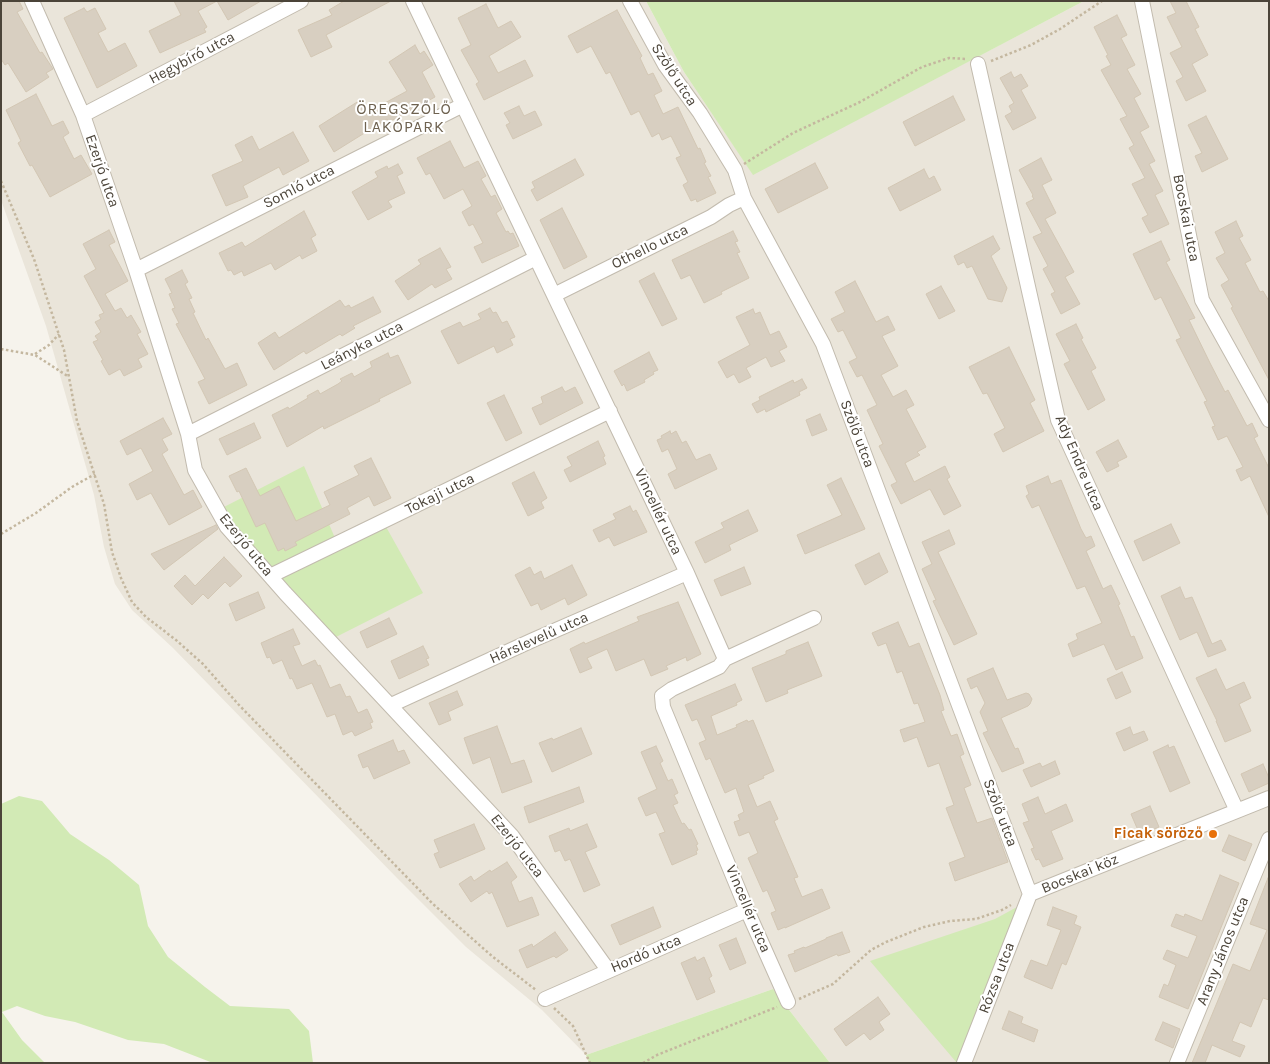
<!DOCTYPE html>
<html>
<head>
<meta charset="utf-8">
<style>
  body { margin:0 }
  #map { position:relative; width:1270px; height:1064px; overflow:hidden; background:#f6f3ec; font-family:Karla,sans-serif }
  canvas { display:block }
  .frame { position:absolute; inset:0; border:2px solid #4b4439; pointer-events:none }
</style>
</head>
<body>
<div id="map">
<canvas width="1270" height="1064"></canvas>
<div class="frame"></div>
</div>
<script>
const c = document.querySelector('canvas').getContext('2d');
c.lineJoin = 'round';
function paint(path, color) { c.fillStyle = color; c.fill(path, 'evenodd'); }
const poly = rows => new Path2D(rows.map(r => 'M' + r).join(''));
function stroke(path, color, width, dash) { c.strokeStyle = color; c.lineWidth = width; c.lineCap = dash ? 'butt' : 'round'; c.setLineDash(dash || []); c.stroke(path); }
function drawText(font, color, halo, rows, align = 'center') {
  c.font = font + ' Karla,sans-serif'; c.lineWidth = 4; c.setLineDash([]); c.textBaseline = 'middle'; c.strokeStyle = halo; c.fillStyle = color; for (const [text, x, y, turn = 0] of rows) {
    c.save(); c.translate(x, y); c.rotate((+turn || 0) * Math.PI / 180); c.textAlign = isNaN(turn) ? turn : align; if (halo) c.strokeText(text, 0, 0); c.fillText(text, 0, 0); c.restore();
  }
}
const residential = poly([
  [1,1,646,1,684,72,753,174,1084,1,1269,1,1269,1063,830,1063,773,989,586,1055,542,1010,466,947,397,878,173,648,132,610,115,584,104,547,94,495,46,326,1,200]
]);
const green = poly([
  [646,1,1084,1,753,175,684,72],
  [304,466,335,538,270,570,233,528,222,508],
  [385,525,423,593,336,637,277,577],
  [19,796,42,801,70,834,109,860,139,885,148,926,168,957,205,987,230,1006,289,1009,309,1031,313,1063,213,1063,164,1044,128,1040,75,1022,45,1016,17,1006,2,1012,22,1040,45,1063,1,1063,1,804],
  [1028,901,962,1063,957,1063,870,961,995,919],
  [773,989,830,1063,589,1063,586,1055]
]);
const building = poly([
  [1,1,19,1,23,9,17,12,40,53,42,52,53,69,46,73,49,77,26,92,8,63,5,65,1,59,1,1],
  [174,1,261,1,228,20,217,1,198,11,207,27,204,29,206,32,160,53,149,31,181,15,174,1],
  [344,1,391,1,326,35,332,47,311,57,298,30,332,15,329,10,344,1],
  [1170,1,1186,1,1199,27,1195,29,1208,55,1192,64,1206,91,1186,101,1176,81,1183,77,1170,53,1182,47,1167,17,1176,13,1170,1],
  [486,4,498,28,511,21,521,37,489,56,498,73,525,60,533,76,484,100,476,84,479,82,461,50,471,45,458,18,486,4],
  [84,8,87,12,95,8,106,29,98,33,108,52,125,43,137,66,97,88,64,18,84,8],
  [617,10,642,56,640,58,648,75,653,73,662,91,654,95,663,114,678,107,698,149,700,148,706,162,704,163,711,176,708,177,716,193,697,202,696,199,691,201,683,185,688,182,676,158,681,156,671,136,662,140,659,133,652,137,639,111,631,115,610,72,606,74,591,46,577,53,568,36,617,10],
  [1117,15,1127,35,1121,38,1135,65,1127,69,1141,94,1134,98,1149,127,1140,132,1155,161,1149,164,1163,191,1155,195,1169,224,1150,233,1142,218,1148,215,1132,184,1145,178,1129,148,1134,145,1120,119,1127,116,1101,70,1111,65,1106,56,1108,55,1094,27,1117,15],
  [415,45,420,54,424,51,433,65,422,72,435,97,389,122,387,119,334,152,319,126,362,99,370,111,407,91,389,62,415,45],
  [1011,72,1014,78,1021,74,1028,86,1021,90,1036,118,1013,130,1005,116,1012,112,1009,106,1014,103,1000,78,1011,72],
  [36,94,52,126,63,121,69,133,63,137,74,159,81,155,92,174,50,197,32,165,30,166,18,143,21,141,6,110,36,94],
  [953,96,965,120,915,146,903,122,953,96],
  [519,106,524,116,535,111,542,125,513,139,506,125,510,123,504,113,519,106],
  [1206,116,1228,159,1202,172,1195,156,1202,153,1188,125,1206,116],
  [293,132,309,161,283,175,279,167,243,186,248,197,226,206,212,175,243,161,235,145,252,136,259,150,293,132],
  [450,141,464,168,478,161,486,176,481,179,491,197,495,195,502,209,496,213,506,232,508,231,510,234,513,233,519,246,482,263,474,247,483,243,473,224,469,226,462,212,472,206,463,189,444,199,430,173,426,175,417,158,450,141],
  [1041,158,1052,180,1042,185,1056,213,1045,219,1074,272,1065,277,1080,304,1061,314,1051,294,1055,292,1043,269,1048,266,1033,237,1042,233,1026,203,1034,199,1032,196,1033,195,1019,170,1041,158],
  [575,159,584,175,537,201,531,190,535,188,532,182,575,159],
  [815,163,828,188,778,213,765,189,815,163],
  [398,164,403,173,397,176,405,193,388,201,392,207,368,220,352,192,378,177,375,172,387,166,388,169,398,164],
  [924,169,929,179,934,176,941,190,900,211,888,188,924,169],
  [562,208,587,257,564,269,540,220,562,208],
  [304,211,316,235,311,238,317,251,302,259,300,255,275,270,271,263,244,276,242,271,234,275,231,270,228,271,219,253,242,242,245,247,304,211],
  [1236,221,1243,236,1239,238,1251,260,1245,263,1260,292,1263,291,1269,301,1269,380,1231,308,1233,307,1221,285,1229,280,1216,258,1225,253,1215,232,1236,221],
  [109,230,115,242,109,245,128,281,105,294,115,311,121,308,127,318,131,315,141,332,137,334,148,354,138,359,142,367,124,376,120,369,109,375,101,361,103,360,93,342,98,340,95,336,101,332,95,322,101,319,99,315,104,313,84,276,96,269,83,244,109,230],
  [733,231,738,241,735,242,740,252,737,253,749,278,721,292,722,294,704,303,690,275,681,279,672,260,733,231],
  [993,236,1000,249,991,256,1007,288,1002,302,988,299,972,266,967,268,964,262,958,265,954,256,993,236],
  [1161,241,1170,260,1166,262,1195,318,1189,320,1210,363,1225,392,1228,390,1247,426,1252,423,1258,436,1254,438,1269,468,1269,517,1250,476,1241,481,1236,470,1243,467,1227,436,1218,440,1212,427,1215,426,1204,402,1207,401,1176,340,1181,338,1161,297,1155,300,1133,254,1161,241],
  [440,248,451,267,446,269,452,279,435,288,432,284,408,300,395,281,421,264,418,260,440,248],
  [182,270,188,282,185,284,192,298,189,299,195,312,193,313,206,340,208,338,225,369,237,363,247,385,209,404,198,382,205,379,176,324,179,323,172,309,175,308,169,294,172,293,165,279,182,270],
  [654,273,677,319,662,326,639,281,654,273],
  [855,281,876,322,888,316,895,330,882,336,898,366,881,375,893,397,906,390,914,405,906,409,926,447,917,452,920,455,905,463,914,482,945,466,950,477,947,479,961,506,944,515,930,489,901,504,891,485,897,482,879,446,883,444,867,410,877,405,862,375,857,377,849,362,857,358,843,330,838,332,831,319,845,312,835,292,855,281],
  [941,286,955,311,939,319,926,294,941,286],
  [373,297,381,312,353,326,355,328,342,336,340,334,306,354,304,351,274,370,258,343,275,332,279,338,340,300,345,307,349,305,351,308,373,297],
  [490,308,493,313,496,312,502,323,507,321,515,337,510,339,513,345,497,353,494,346,458,364,441,331,460,322,463,327,481,319,478,314,490,308],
  [753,309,755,314,760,312,770,335,779,331,787,347,779,351,785,361,771,367,766,357,746,368,751,377,739,383,734,374,727,378,718,362,750,345,736,317,753,309],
  [1076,324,1083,338,1081,339,1096,368,1091,371,1105,400,1088,410,1064,364,1070,361,1056,334,1076,324],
  [1009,347,1035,400,1030,403,1044,431,1003,452,994,434,1005,428,987,393,983,394,969,367,1009,347],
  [649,352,658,370,653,372,654,374,644,380,645,382,627,391,624,384,622,386,614,371,649,352],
  [388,353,390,358,398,355,411,383,379,399,380,401,324,429,323,426,287,447,272,415,288,407,289,409,308,398,307,396,318,390,320,394,338,384,342,381,340,379,352,373,354,377,372,367,370,362,388,353],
  [802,379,807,388,799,392,800,395,766,412,765,409,757,413,752,404,760,400,759,397,793,380,794,383,802,379],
  [562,387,565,392,575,387,583,403,540,425,532,408,543,403,541,397,562,387],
  [504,395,522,433,506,441,487,403,504,395],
  [820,414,827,430,812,436,806,420,820,414],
  [163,418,172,434,162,439,168,450,162,454,184,495,193,490,202,507,169,525,151,493,137,500,129,484,153,471,141,448,127,455,120,441,163,418],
  [254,423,261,438,227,455,219,439,254,423],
  [670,431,671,434,676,431,682,443,686,441,696,460,710,454,717,469,675,489,668,474,677,469,668,449,662,452,657,440,662,438,661,436,670,431],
  [1118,440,1127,457,1117,462,1119,466,1107,472,1096,452,1118,440],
  [598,441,605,456,603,457,606,464,570,482,564,470,572,466,567,457,598,441],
  [371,458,391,498,374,506,369,496,347,508,350,514,295,542,297,545,285,551,284,548,278,551,265,523,256,527,239,491,237,492,229,476,246,468,260,496,279,486,296,521,330,505,324,492,359,475,354,466,371,458],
  [534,472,547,498,541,502,544,508,528,516,512,483,534,472],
  [1048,476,1051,484,1061,480,1081,529,1086,538,1091,536,1095,546,1086,551,1103,589,1111,585,1120,604,1118,605,1124,619,1131,637,1134,636,1143,658,1116,670,1104,644,1073,657,1068,644,1078,639,1076,634,1102,623,1085,586,1077,589,1039,505,1032,508,1026,496,1029,494,1026,486,1048,476],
  [841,478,865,529,805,554,797,535,842,515,827,485,841,478],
  [630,506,633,512,636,510,647,532,614,546,609,537,599,542,593,530,616,519,613,514,630,506],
  [748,510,758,531,729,545,731,550,705,563,695,542,724,528,721,523,748,510],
  [1171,524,1180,543,1143,561,1134,541,1171,524],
  [216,525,218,529,164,570,151,554,216,525],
  [949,530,955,544,938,552,977,634,954,645,933,601,936,600,922,569,932,564,922,542,949,530],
  [879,553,888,572,865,585,855,565,879,553],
  [224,557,242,576,230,587,225,582,208,599,203,594,192,605,174,586,185,575,195,586,224,557],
  [572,565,587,595,568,605,565,598,541,610,538,603,531,606,515,575,530,567,534,575,541,571,544,579,572,565],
  [744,567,751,584,721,596,714,580,744,567],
  [1180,587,1185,599,1192,597,1212,644,1221,640,1226,650,1208,657,1197,632,1180,640,1161,596,1180,587],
  [258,592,265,608,236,621,229,604,258,592],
  [678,602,701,654,687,661,686,657,666,666,668,669,651,676,644,659,616,671,607,649,587,658,592,668,580,673,570,649,584,642,585,644,639,621,637,617,678,602],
  [389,618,397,634,367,648,360,632,389,618],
  [898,622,909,647,919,643,940,695,944,710,941,711,951,736,957,734,964,754,960,756,971,785,964,788,977,823,992,818,1008,862,955,881,949,863,965,857,946,808,954,805,939,763,928,767,917,737,904,742,900,730,925,722,918,703,914,704,902,671,897,673,886,643,878,646,872,633,898,622],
  [293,629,300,644,293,646,302,666,315,660,318,666,320,665,330,688,340,684,346,697,350,696,358,713,367,709,373,722,370,723,372,728,355,736,352,731,343,735,335,714,327,717,312,683,297,689,292,678,290,679,282,660,273,664,270,657,267,658,261,643,293,629],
  [808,642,822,676,787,690,788,693,766,702,752,668,786,654,786,651,808,642],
  [423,646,429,658,426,659,429,665,399,679,391,661,423,646],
  [993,668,1007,700,1026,693,1029,694,1032,699,1030,704,1028,706,1001,718,1015,749,1018,748,1024,763,1002,772,983,733,988,731,980,712,985,703,977,686,971,689,967,679,993,668],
  [1216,669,1226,690,1244,682,1251,698,1239,704,1251,731,1225,742,1216,721,1217,721,1196,678,1216,669],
  [1122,672,1131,692,1116,699,1107,679,1122,672],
  [735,684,742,700,736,703,737,705,711,716,717,735,737,727,736,725,747,720,748,722,753,720,774,771,763,776,764,778,748,785,757,807,770,801,778,819,774,821,798,877,794,878,802,897,822,889,830,908,785,928,785,927,778,930,771,913,776,911,767,890,763,892,748,858,758,853,749,832,739,836,734,822,740,820,738,815,744,812,736,788,725,793,710,758,706,760,699,743,706,740,697,719,692,721,685,705,735,684],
  [457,691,463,705,448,712,451,720,439,725,429,703,457,691],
  [497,726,511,764,524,760,532,782,502,793,490,757,473,764,464,738,497,726],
  [1130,727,1133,735,1144,731,1148,740,1124,751,1116,733,1130,727],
  [581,728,592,754,552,772,539,743,552,738,553,740,581,728],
  [393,740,398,752,404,750,410,763,374,779,368,766,363,768,358,755,393,740],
  [1168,745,1169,748,1174,746,1190,783,1170,792,1153,752,1168,745],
  [656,746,663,761,660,763,668,781,672,779,678,793,674,795,678,803,673,805,682,824,684,823,689,830,691,829,698,844,696,845,698,850,696,851,697,854,672,865,659,834,665,832,656,812,646,816,638,798,657,789,641,752,656,746],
  [1055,761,1060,774,1031,787,1023,770,1040,763,1042,767,1055,761],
  [1263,764,1269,778,1269,783,1249,792,1241,774,1263,764],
  [579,787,584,802,529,823,524,807,579,787],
  [1038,797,1045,814,1066,804,1073,821,1051,831,1063,859,1043,867,1039,859,1036,860,1031,849,1034,848,1023,823,1029,821,1022,804,1038,797],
  [1150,806,1159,827,1140,835,1131,814,1150,806],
  [474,824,485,849,440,868,434,854,439,852,434,840,474,824],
  [587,824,597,847,585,852,600,885,584,892,570,859,565,861,560,850,555,852,549,836,569,828,570,831,587,824],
  [1229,835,1252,844,1245,861,1222,851,1229,835],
  [507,862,517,877,511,882,519,902,532,897,539,915,507,927,492,892,489,894,487,891,471,902,459,884,471,876,474,881,490,870,491,872,507,862],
  [1220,875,1239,883,1188,1009,1159,997,1164,984,1168,986,1176,965,1163,959,1167,950,1188,958,1197,936,1171,926,1176,914,1184,917,1185,914,1202,921,1220,875],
  [1268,878,1269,1000,1263,998,1251,1027,1240,1022,1232,1041,1245,1046,1240,1057,1212,1045,1205,1063,1192,1063,1233,964,1250,971,1267,930,1250,924,1268,878],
  [653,907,661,927,620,945,611,925,653,907],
  [1053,907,1077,916,1074,924,1081,927,1066,965,1062,963,1052,989,1024,977,1031,960,1047,966,1061,930,1047,925,1053,907],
  [555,932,568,950,556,958,554,956,527,968,519,950,532,944,533,947,555,932],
  [842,932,850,952,838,956,837,954,795,972,788,955,795,953,794,951,804,947,805,948,826,939,826,938,842,932],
  [736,938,746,963,730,970,719,945,736,938],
  [695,957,697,961,704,957,712,976,709,978,715,992,697,1000,681,963,695,957],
  [878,997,890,1014,879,1022,884,1030,870,1040,864,1033,846,1046,834,1029,878,997],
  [1009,1011,1023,1017,1021,1023,1038,1030,1034,1042,1002,1029,1009,1011],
  [1163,1022,1180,1029,1173,1048,1155,1040,1163,1022]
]);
const path = poly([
  [991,61,1031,45,1060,29,1102,1],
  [744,164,793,133,860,102,922,67,949,58,967,59],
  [1,181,34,259,64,350,77,421,104,504,112,552,121,578,132,602,146,617,176,640,203,664,238,704,433,904,493,957,536,990],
  [1,349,35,355,69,377],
  [35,354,49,345,59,334],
  [1,534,36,513,72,487,95,474],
  [799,999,833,984,871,950,886,942,924,927,950,921,976,919,1002,910,1011,905],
  [554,1008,573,1026,590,1063],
  [643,1063,657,1055,777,1007]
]);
const street = poly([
  [32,1,83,115,136,270,188,434,195,470,227,527,285,593,512,836,608,970],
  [413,1,687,573,725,659,719,667,672,689,662,696,663,707,747,910,788,1002],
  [630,1,665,65,700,113,735,170,744,198,823,344,1030,894],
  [1142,1,1202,300,1269,420],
  [978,64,1058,420,1237,811],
  [83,115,301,1],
  [136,270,463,105],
  [554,295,711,217,729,205,744,198],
  [188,434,536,258],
  [270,576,610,411],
  [725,659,814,618],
  [391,705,533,640,687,573],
  [1030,894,1269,798],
  [545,999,747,910],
  [964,1063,1030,894],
  [1177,1063,1269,839]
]);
const markers = [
  [1213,834,5,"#e8710a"]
];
const streetNames = [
  ["Hegybíró utca",192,58,-28],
  ["Szőlő utca",674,75,57],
  ["Ezerjó utca",102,171,71],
  ["Somló utca",299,187,-27],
  ["Bocskai utca",1186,218,79],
  ["Othello utca",650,247,-26],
  ["Leányka utca",362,346,-27],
  ["Szőlő utca",857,434,69],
  ["Ady Endre utca",1079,463,67],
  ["Tokaji utca",440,494,-26],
  ["Vincellér utca",658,512,65],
  ["Ezerjó utca",246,545,51],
  ["Hárslevelű utca",539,638,-24],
  ["Szőlő utca",1000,813,69],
  ["Ezerjó utca",517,846,52],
  ["Bocskai köz",1080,874,-22],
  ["Vincellér utca",748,909,67],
  ["Arany János utca",1223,951,-68],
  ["Hordó utca",646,954,-23],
  ["Rózsa utca",997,978,-69]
];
const foodNames = [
  ["Ficak söröző",1203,834]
];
const neighbourhoodNames = [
  ["ÖREGSZŐLŐ",404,109],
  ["LAKÓPARK",404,127]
];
paint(residential, '#eae5da');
paint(green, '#d2eab5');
paint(building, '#d8cfc1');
stroke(building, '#d3c7b4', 1);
stroke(street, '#c2bbae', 16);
stroke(path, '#c4b79f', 2.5, [2.5, 2.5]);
stroke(street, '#fff', 14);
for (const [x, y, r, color] of markers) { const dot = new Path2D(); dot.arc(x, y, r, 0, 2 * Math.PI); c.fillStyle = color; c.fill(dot); stroke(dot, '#fff', 2); }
drawText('15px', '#4b4439', '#fff', streetNames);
drawText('bold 15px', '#c56008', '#fff', foodNames, 'right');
c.letterSpacing = '1px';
drawText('16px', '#6e6250', '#fff', neighbourhoodNames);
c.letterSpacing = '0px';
</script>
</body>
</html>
